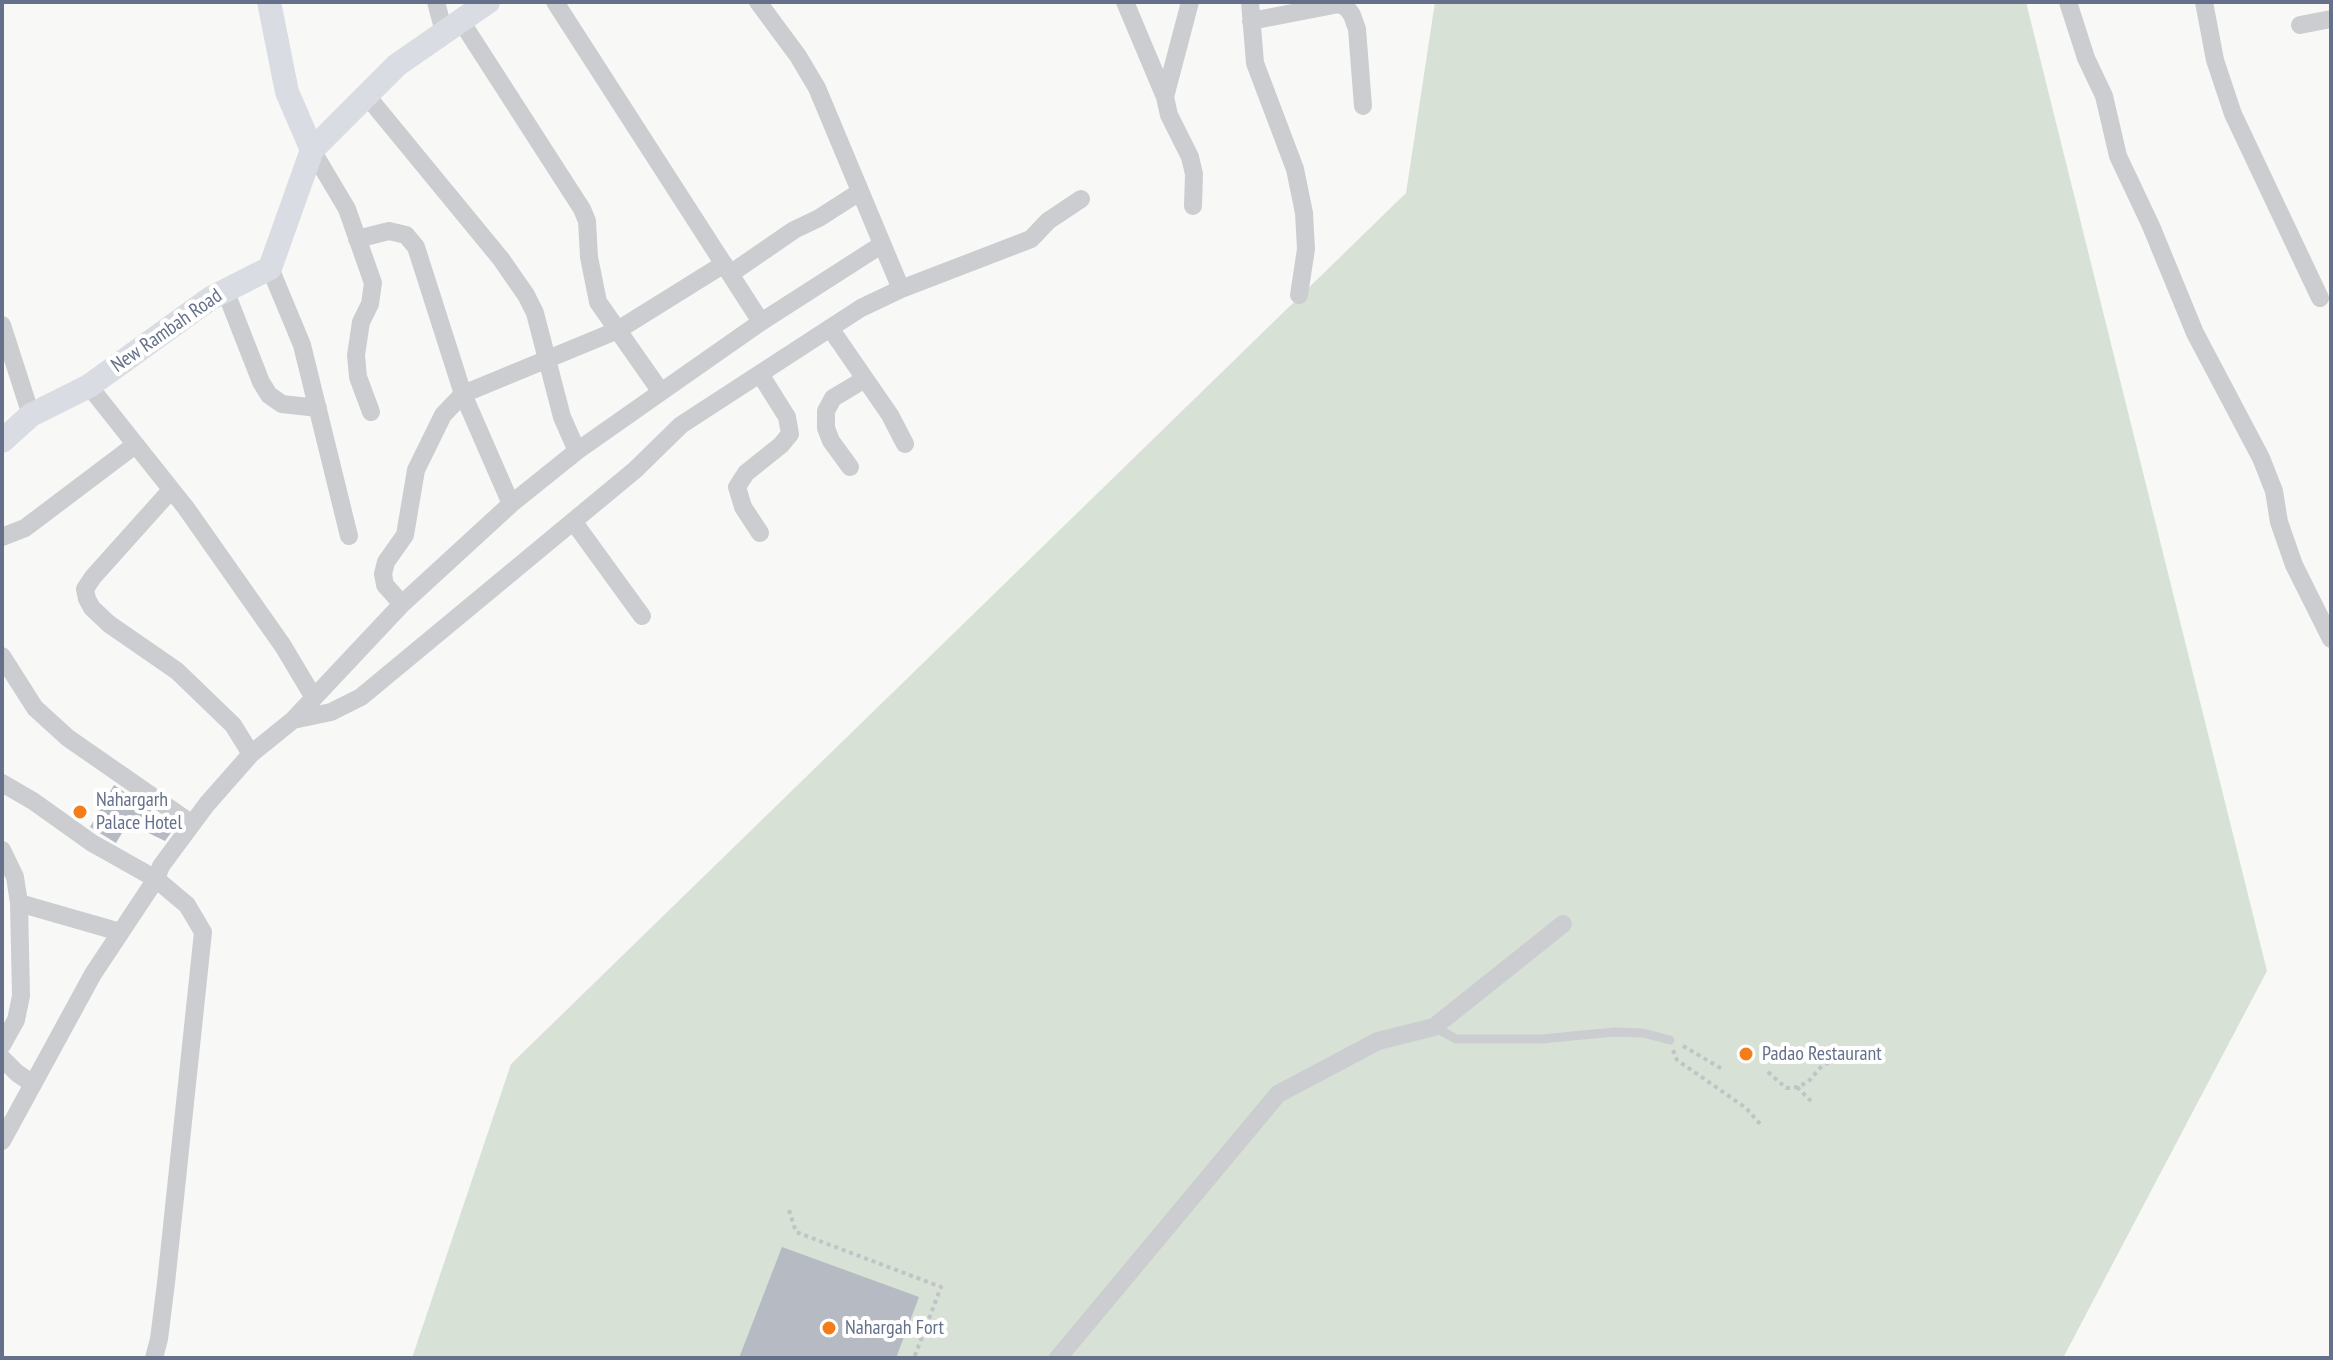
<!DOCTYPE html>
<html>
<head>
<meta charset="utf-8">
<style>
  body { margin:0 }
  #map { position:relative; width:2333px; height:1360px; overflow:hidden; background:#f8f9f6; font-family:"PT Sans Narrow",sans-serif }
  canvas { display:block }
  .frame { position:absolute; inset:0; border:4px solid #65718a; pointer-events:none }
</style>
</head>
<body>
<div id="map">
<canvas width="2333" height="1360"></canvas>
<div class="frame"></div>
</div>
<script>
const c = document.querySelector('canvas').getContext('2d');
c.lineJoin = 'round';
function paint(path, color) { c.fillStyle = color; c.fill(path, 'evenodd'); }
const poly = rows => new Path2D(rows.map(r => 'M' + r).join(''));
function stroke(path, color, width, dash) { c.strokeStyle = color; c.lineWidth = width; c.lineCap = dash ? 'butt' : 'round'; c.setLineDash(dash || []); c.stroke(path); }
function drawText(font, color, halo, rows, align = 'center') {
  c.font = font + ' "PT Sans Narrow",sans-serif'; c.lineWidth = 8; c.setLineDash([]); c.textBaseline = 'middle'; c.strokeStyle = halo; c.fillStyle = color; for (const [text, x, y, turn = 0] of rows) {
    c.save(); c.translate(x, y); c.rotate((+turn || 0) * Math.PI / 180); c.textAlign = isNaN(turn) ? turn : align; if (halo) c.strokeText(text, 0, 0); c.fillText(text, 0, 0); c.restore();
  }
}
const green = poly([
  [1435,2,2026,2,2267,971,2063,1358,412,1358,511,1064,1406,193]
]);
const building = poly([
  [114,785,175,827,165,841,128,823,116,843,90,827],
  [782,1247,919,1297,896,1358,739,1358]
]);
const path = poly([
  [1683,1046,1724,1070],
  [1673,1050,1677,1060,1746,1108,1760,1124],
  [1768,1072,1786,1088,1797,1087,1808,1082,1822,1066,1843,1055],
  [1797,1087,1811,1101],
  [789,1210,796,1232,941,1287,914,1358]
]);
const lane = poly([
  [1434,1027,1456,1039,1542,1039,1614,1032,1643,1033,1670,1040]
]);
const street = poly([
  [436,2,444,32],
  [555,2,761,322],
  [1125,2,1165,97],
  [1190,2,1165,97,1169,115,1190,157,1194,174,1193,206],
  [1250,2,1255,63,1295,169,1304,213,1306,249,1299,295],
  [2068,2,2086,58,2104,96,2118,156,2151,226,2195,333,2261,458,2274,491,2279,522,2294,565,2331,639],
  [2204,2,2215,60,2233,114,2320,298],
  [461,21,582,209,587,221,589,257,598,302,661,392],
  [1251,21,1339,4,1347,8,1352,15,1357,29,1363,106],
  [2300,25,2331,19],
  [367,96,501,259,526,295,535,313,562,417,577,451],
  [312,150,347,209,373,283,370,304,361,322,356,355,358,377,371,412],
  [357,239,389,231,406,235,416,247,463,394,511,504],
  [270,268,302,345,349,536],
  [730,274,794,230,819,218,858,193],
  [901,289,1031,239,1048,221,1081,199],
  [225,290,261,382,269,395,282,404,318,408],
  [2,325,31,415],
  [830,328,890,415,905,444],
  [760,374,787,417,790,434,781,445,746,473,737,487,743,507,760,533],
  [89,386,186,508,283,646,314,698],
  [850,467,831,441,826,428,826,411,833,398,865,379],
  [171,490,93,577,85,589,87,599,92,608,109,624,177,671,233,725,251,754],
  [573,521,642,616],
  [2,537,25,528,135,445],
  [402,604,385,585,383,574,386,562,405,535,416,470,443,415,463,394,618,330,724,264],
  [2,656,35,708,68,738,192,824],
  [293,720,331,712,361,697,635,470,681,425,861,308,901,289,817,88,798,56,758,2],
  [2,783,33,801,92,843,156,879,187,905,203,932,166,1283,159,1339,154,1358],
  [2,850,15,877,19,903,21,996,16,1020,2,1045],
  [19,903,120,932],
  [2,1058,17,1073,33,1084],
  [2,1141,93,974,156,879,161,866,207,804,251,754,293,720,402,604,511,504,577,451,661,392,761,322,881,245],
  [1058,1358,1278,1094,1378,1041,1434,1027,1563,924]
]);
const secondary = poly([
  [269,2,287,92,312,150],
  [2,441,31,415,89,386,211,298,270,268,312,150,397,65,488,2]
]);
const markers = [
  [80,812,8,"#f47d1a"],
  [1746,1054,8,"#f47d1a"],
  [829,1328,8,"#f47d1a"]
];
const streetNames = [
  ["New Rambah Road",167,331,-35]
];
const poiNames = [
  ["Nahargarh",96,800],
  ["Palace Hotel",96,823],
  ["Padao Restaurant",1762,1054],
  ["Nahargah Fort",845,1328]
];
paint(green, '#d8e1d6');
paint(building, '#b5bac3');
stroke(path, '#c1c3c6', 4, [4, 4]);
stroke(lane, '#cbcdd1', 9);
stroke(street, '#cbcdd1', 18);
stroke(secondary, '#d9dce2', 24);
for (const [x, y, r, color] of markers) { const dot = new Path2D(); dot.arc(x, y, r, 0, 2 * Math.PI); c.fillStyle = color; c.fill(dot); stroke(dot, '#fff', 3); }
drawText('20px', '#65718a', '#fff', streetNames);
drawText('20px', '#65718a', '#fff', poiNames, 'left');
</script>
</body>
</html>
